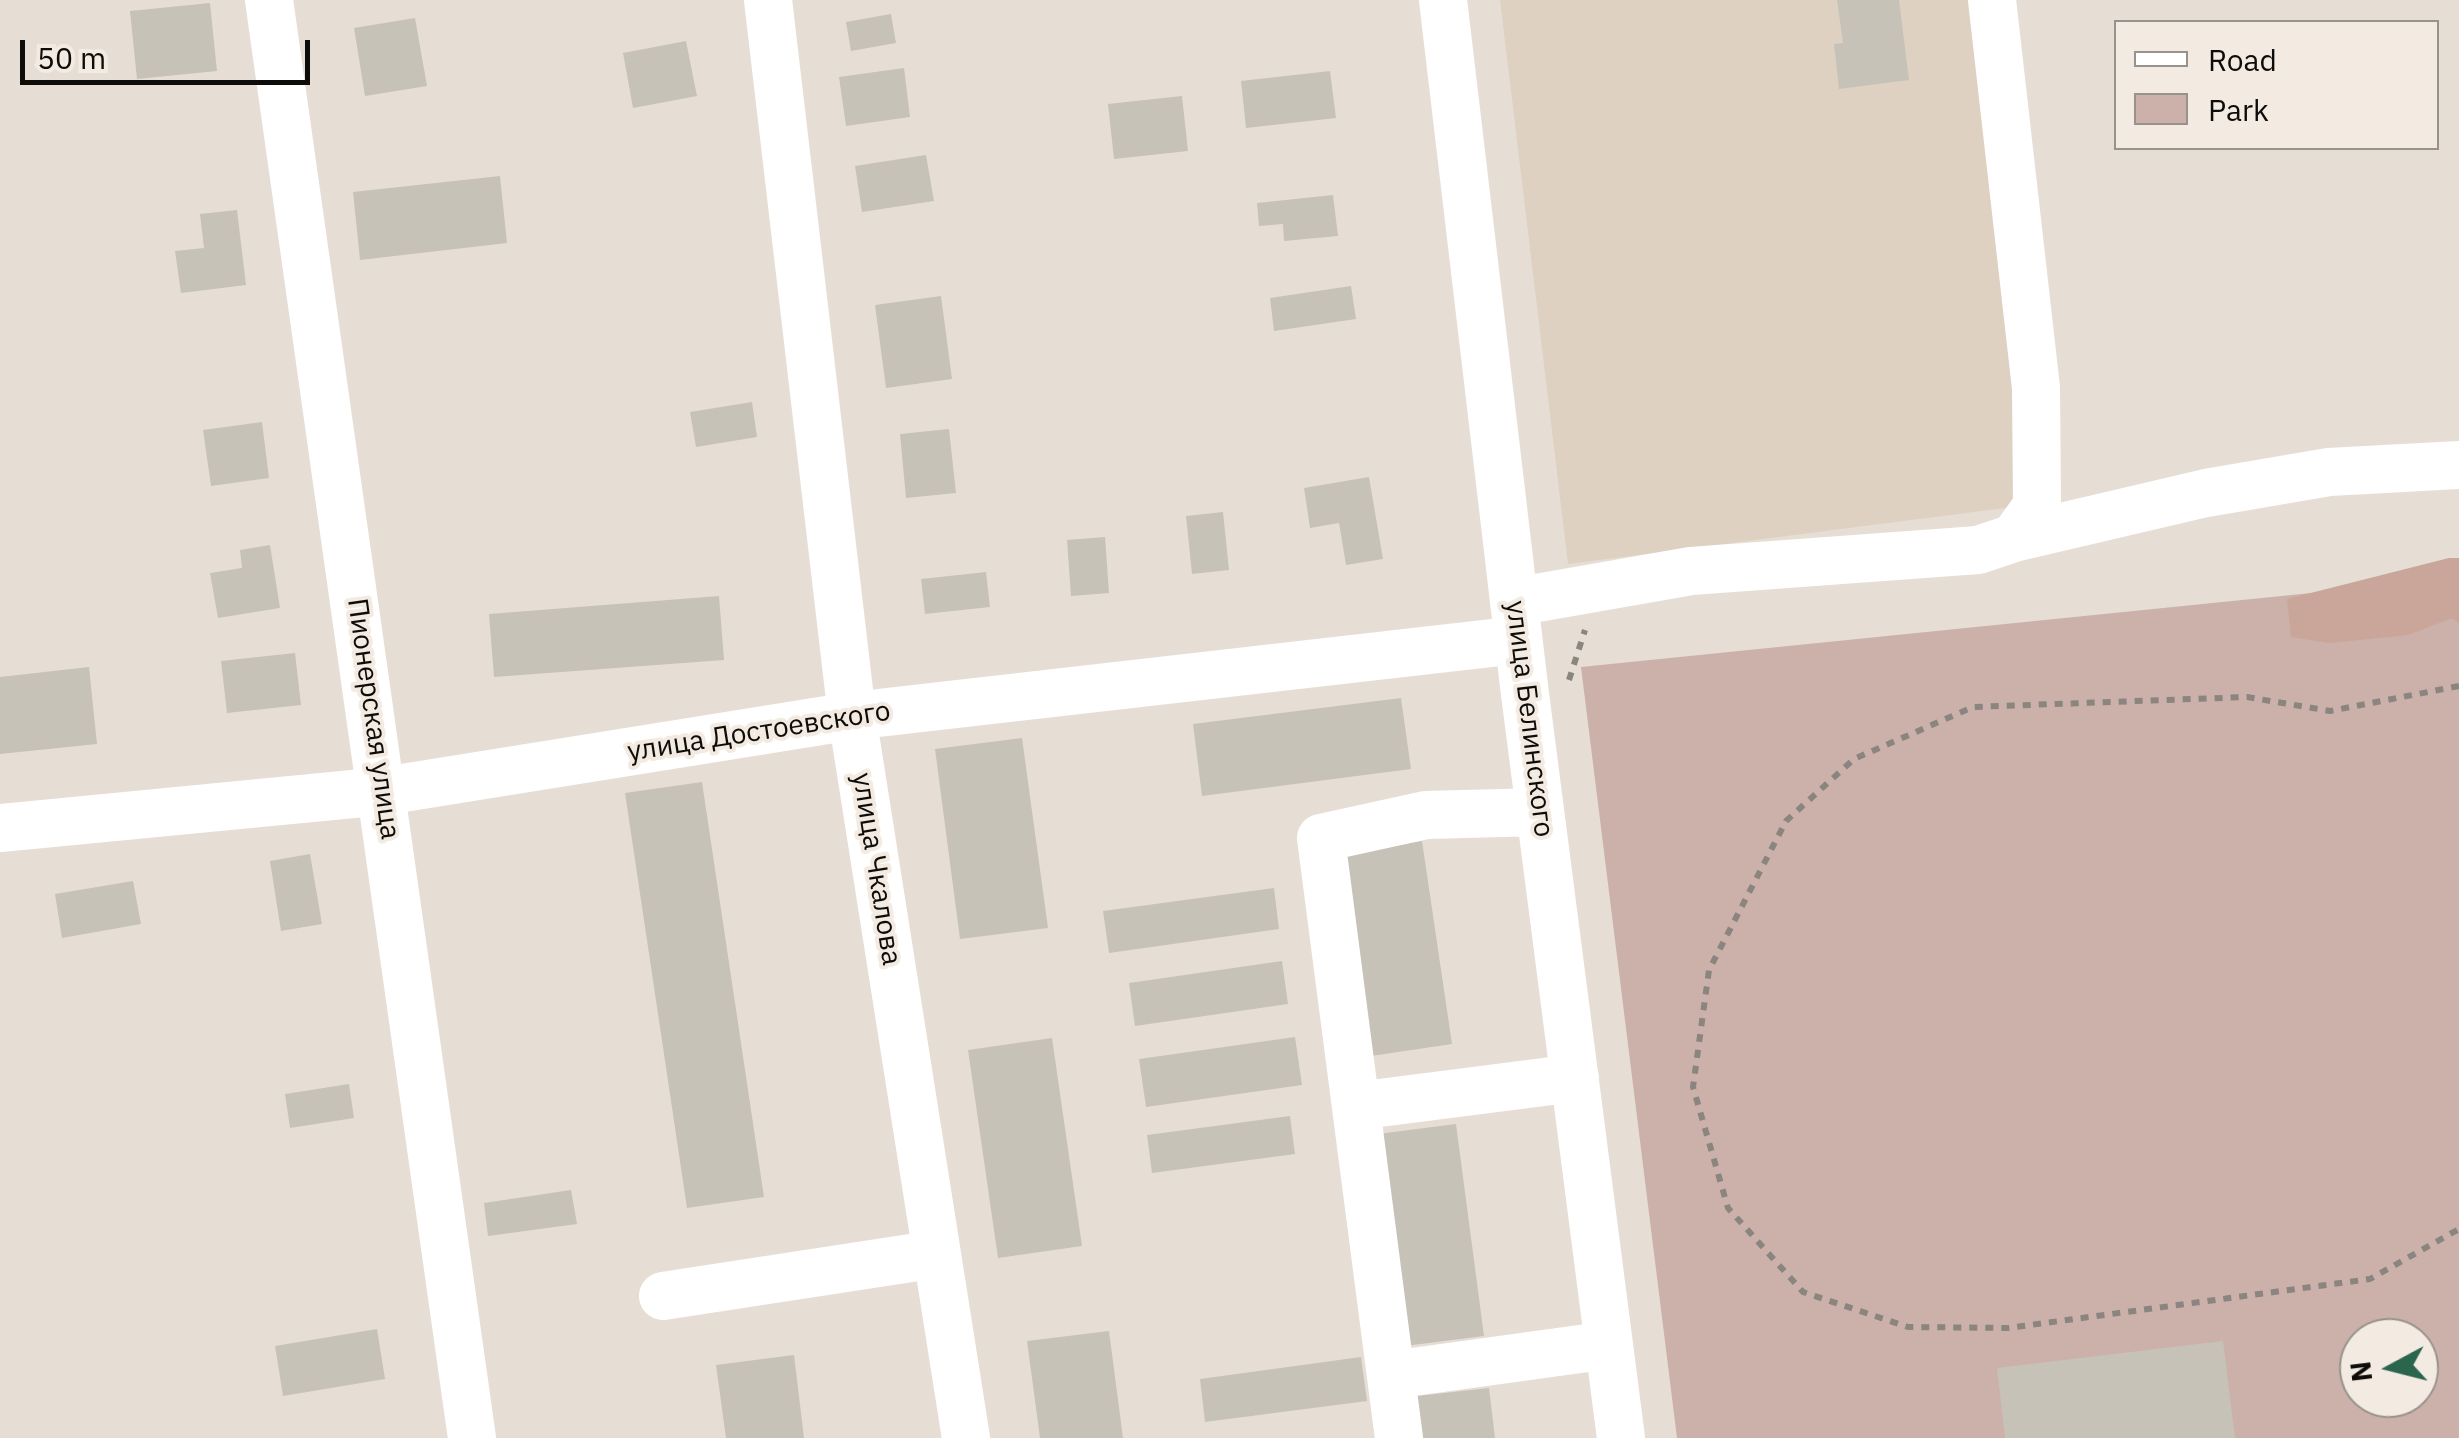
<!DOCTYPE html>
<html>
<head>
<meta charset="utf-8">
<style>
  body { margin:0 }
  #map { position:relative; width:2459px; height:1438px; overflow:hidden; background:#e6ded5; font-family:"IBM Plex Sans",sans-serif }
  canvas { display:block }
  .legend { position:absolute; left:2114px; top:20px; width:325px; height:130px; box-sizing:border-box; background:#f3ebe2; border:2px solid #97928b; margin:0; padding:12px 18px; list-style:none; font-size:30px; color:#0e0c09 }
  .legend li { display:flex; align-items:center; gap:20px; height:50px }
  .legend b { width:50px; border:2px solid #97928b }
  .north { position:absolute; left:2339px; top:1318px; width:100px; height:100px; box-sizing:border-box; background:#f3ebe2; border:2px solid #97928b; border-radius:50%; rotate:263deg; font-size:28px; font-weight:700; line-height:40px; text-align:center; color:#0e0c09 }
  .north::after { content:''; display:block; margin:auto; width:35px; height:45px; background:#2b654e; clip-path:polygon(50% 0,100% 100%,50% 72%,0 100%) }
  .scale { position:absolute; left:20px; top:40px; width:290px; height:45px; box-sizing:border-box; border:5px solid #0e0c09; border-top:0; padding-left:12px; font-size:30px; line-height:35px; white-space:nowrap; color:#0e0c09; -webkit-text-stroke:8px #f3ebe2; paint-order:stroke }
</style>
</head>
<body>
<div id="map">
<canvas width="2459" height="1438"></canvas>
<ul class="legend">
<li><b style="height:12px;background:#fff"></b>Road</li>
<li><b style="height:28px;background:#cbb1a9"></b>Park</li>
</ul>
<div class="north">N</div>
<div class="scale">50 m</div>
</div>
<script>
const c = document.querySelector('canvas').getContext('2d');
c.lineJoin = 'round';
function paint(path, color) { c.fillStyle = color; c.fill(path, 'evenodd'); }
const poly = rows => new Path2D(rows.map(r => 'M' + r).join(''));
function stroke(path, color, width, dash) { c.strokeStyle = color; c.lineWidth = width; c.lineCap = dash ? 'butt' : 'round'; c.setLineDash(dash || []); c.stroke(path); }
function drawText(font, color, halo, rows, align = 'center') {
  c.font = font + ' "IBM Plex Sans",sans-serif'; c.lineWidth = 8; c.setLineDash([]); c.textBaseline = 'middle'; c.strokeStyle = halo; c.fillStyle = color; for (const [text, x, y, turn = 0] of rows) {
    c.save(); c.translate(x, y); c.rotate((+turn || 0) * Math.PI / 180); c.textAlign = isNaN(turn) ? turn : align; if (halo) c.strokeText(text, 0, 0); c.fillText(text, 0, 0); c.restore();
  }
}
const built = poly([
  [1500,0,2009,0,2060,501,1568,564]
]);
const green = poly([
  [2459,578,2459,1438,1677,1438,1581,667],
  [2359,1338,2419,1338,2419,1398,2359,1398]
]);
const forest = poly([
  [2449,558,2459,558,2459,623,2452,618,2408,635,2329,643,2291,637,2287,599]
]);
const building = poly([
  [1837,0,1899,0,1909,80,1839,89,1834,44,1843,43],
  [210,3,217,71,137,79,130,11],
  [891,14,896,43,851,51,846,22],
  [415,18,427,86,365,96,354,28],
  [686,41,697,96,633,108,623,53],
  [904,68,910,117,846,126,839,77],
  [1330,71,1336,118,1246,128,1241,81],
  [1182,96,1188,151,1114,159,1108,104],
  [926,155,934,201,862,212,855,166],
  [500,176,507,243,360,260,353,192],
  [1333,195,1338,236,1284,241,1283,224,1259,226,1257,203],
  [237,210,246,285,181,293,175,251,204,248,200,214],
  [1351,286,1356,319,1274,331,1270,298],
  [941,296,952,379,886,388,875,305],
  [752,402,757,437,696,447,690,412],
  [262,422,269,478,211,486,203,430],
  [949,429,956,493,906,498,900,434],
  [1369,477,1383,559,1346,565,1339,523,1310,528,1304,488],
  [1223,512,1229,570,1192,574,1186,516],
  [1105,537,1109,593,1071,596,1067,540],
  [270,545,280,608,218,618,210,573,242,568,240,550],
  [986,572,990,607,925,614,921,579],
  [719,596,724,660,494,677,489,614],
  [295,653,301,705,227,713,221,661],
  [89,667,97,744,0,754,0,677],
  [1401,698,1411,769,1202,796,1193,724],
  [1022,738,1048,928,960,939,935,749],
  [702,782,764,1197,687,1208,625,793],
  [1422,841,1452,1044,1371,1056,1340,854],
  [310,854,322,924,281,931,270,861],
  [133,881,141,924,62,938,55,894],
  [1274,888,1279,929,1109,953,1103,911],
  [1282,961,1288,1004,1135,1026,1129,983],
  [1295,1037,1302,1085,1146,1107,1139,1059],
  [1052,1038,1082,1246,998,1258,968,1050],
  [349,1084,354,1118,290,1128,285,1094],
  [1290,1116,1295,1154,1152,1173,1147,1135],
  [1456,1124,1484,1336,1397,1347,1370,1135],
  [571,1190,577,1224,488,1236,484,1203],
  [377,1329,385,1379,283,1396,275,1346],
  [1109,1331,1123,1438,1040,1438,1027,1341],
  [2223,1341,2235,1438,2005,1438,1997,1368],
  [794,1355,804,1438,726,1438,716,1365],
  [1361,1357,1367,1401,1205,1422,1200,1379],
  [1489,1388,1495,1438,1412,1438,1408,1397]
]);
const path = poly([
  [1569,680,1585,630],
  [2459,686,2330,711,2247,697,1973,707,1854,759,1786,821,1709,970,1693,1087,1728,1208,1803,1292,1908,1327,2008,1328,2370,1279,2459,1229]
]);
const minor = poly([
  [269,0,472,1438],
  [768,0,852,716,966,1438],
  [1443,0,1525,694,1621,1438],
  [2014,538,2206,493,2329,472,2459,465],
  [1514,602,1691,571,1978,550,2014,538,2037,506,2036,388,1992,0],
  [0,828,384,791,852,716,1518,640],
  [1356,1106,1575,1078],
  [663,1296,937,1254],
  [1391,1375,1609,1345],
  [1399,1438,1321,838,1426,815,1540,812]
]);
const streetNames = [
  ["Пионерская улица",373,719,82],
  ["улица Белинского",1529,719,83],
  ["улица Достоевского",759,732,-9],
  ["улица Чкалова",876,869,81]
];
paint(built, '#ded1c2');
paint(green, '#cbb1a9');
paint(forest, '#c9a59a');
paint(building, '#c6c2b8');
stroke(path, '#8a857e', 6, [8, 8]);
stroke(minor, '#fff', 48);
drawText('28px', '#0e0c09', '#f3ebe2', streetNames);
</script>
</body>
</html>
